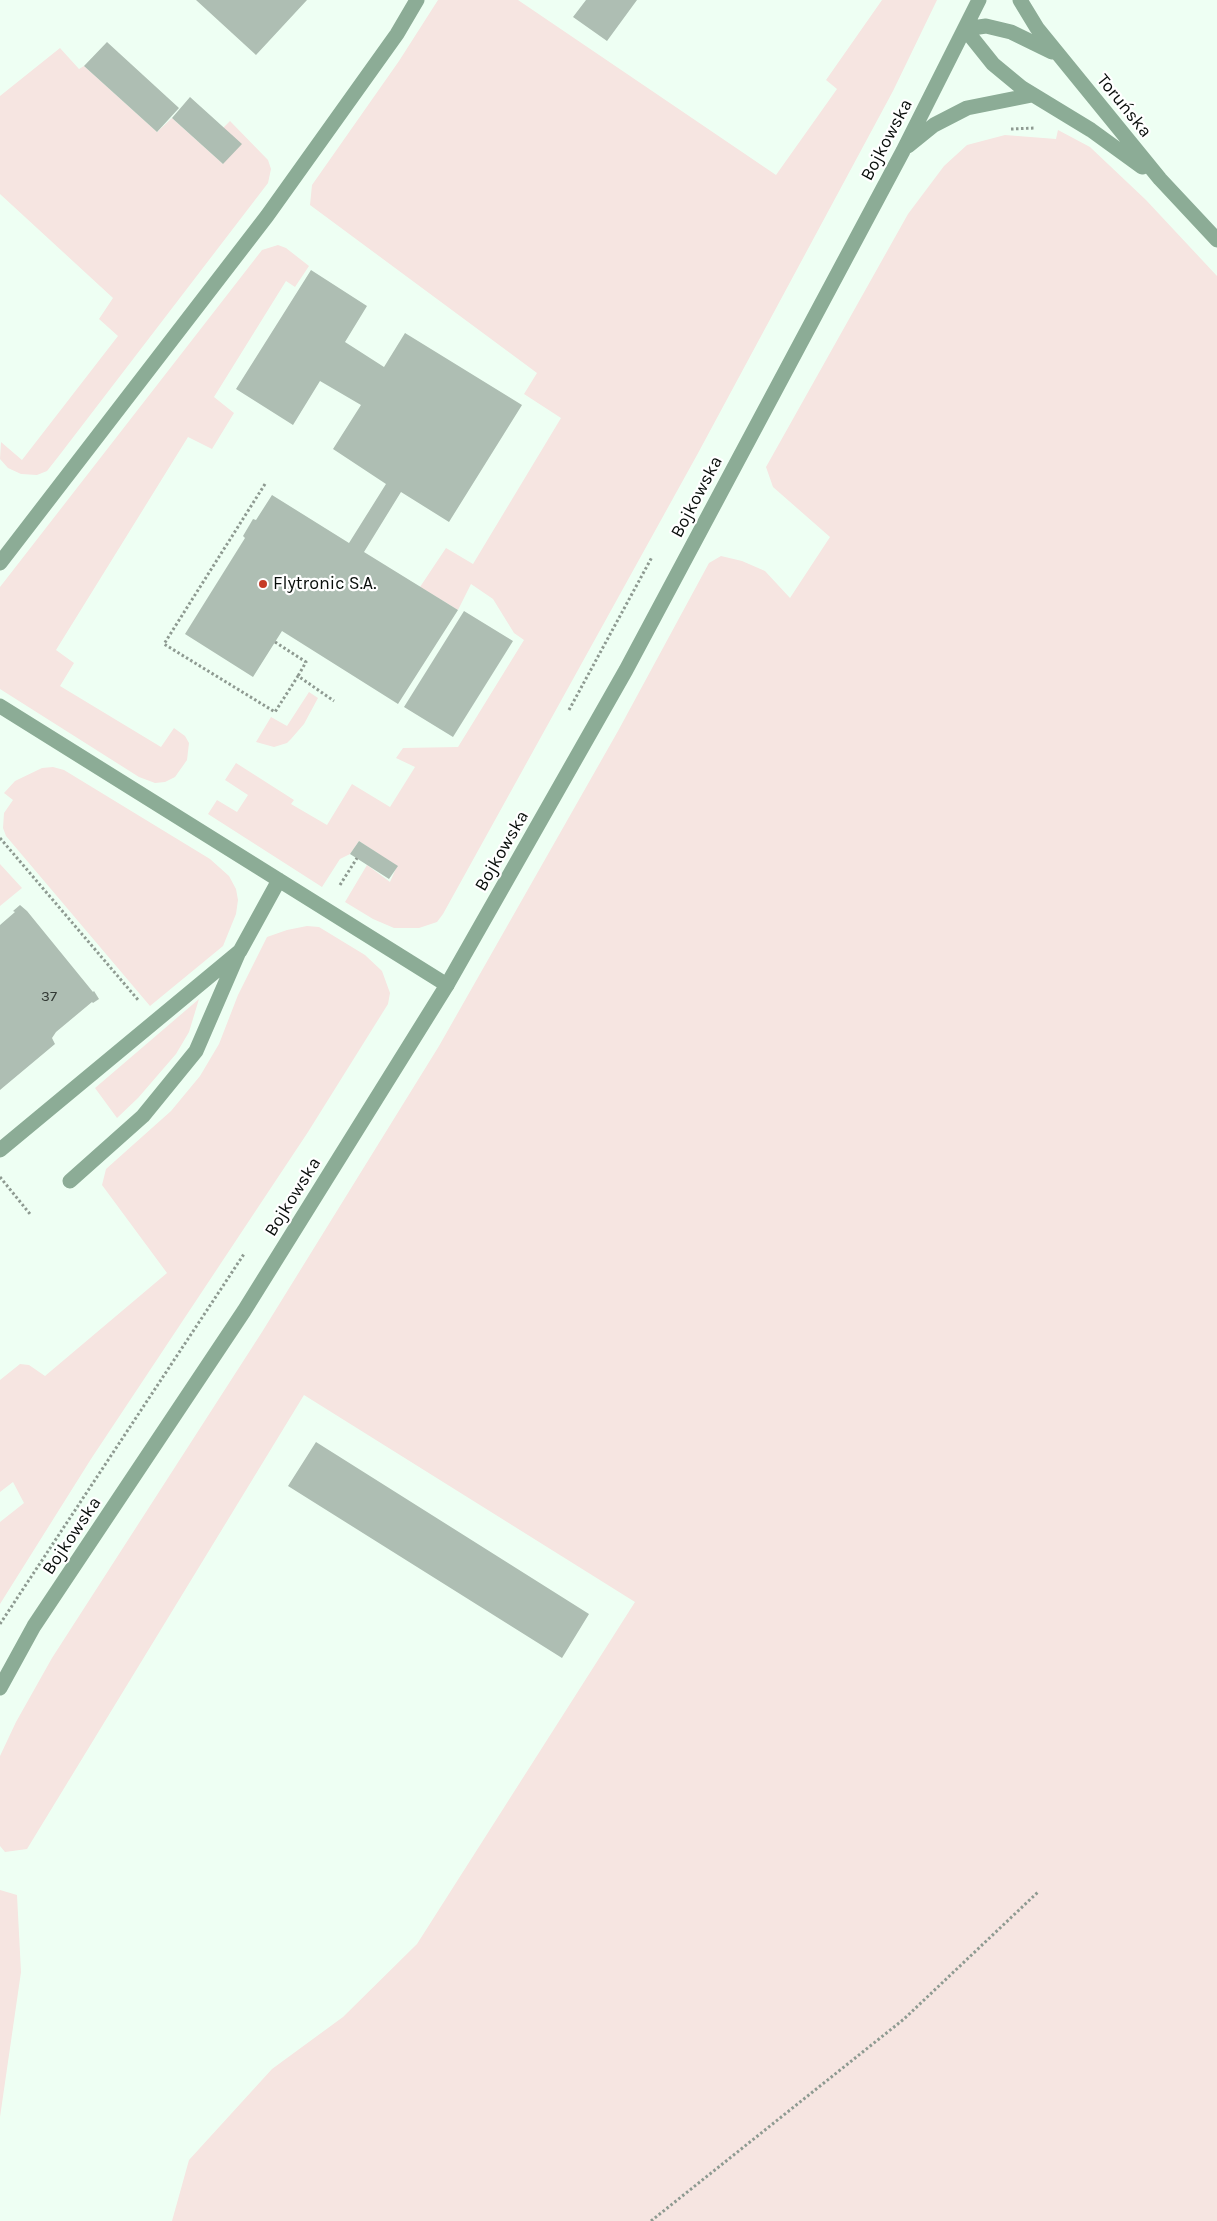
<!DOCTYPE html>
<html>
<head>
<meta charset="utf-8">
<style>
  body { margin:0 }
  canvas { display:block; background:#eefff3 }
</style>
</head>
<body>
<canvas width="1217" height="2221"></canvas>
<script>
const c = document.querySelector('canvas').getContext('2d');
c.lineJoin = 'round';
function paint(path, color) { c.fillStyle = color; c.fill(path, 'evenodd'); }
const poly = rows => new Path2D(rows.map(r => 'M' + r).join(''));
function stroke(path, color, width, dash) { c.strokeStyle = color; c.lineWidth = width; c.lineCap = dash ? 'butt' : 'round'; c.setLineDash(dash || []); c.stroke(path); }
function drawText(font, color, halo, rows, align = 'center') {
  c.font = font + ' Karla,sans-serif'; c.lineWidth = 4.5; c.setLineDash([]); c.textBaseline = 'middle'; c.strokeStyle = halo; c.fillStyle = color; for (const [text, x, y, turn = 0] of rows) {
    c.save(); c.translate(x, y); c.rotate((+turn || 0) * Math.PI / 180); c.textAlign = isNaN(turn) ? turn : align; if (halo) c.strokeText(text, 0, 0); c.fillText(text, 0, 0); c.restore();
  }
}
const green = poly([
  [438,0,518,0,776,175,837,89,826,80,882,0,937,0,893,91,697,455,443,914,437,922,419,928,394,928,373,919,345,902,367,865,390,882,397,866,359,841,350,854,340,859,322,887,208,814,217,800,237,812,248,795,225,780,236,763,294,800,291,804,327,825,352,784,390,807,415,767,396,758,403,748,458,747,524,640,514,633,493,599,471,584,458,610,420,587,446,548,473,564,561,418,524,394,537,373,310,205,312,185,399,61],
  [60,48,79,69,84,66,157,132,172,118,223,164,224,127,230,121,268,160,271,169,268,183,58,457,47,471,37,475,21,474,8,468,0,459,1,442,22,460,118,336,99,319,113,298,0,194,0,96],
  [1058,130,1090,147,1146,200,1217,276,1217,2221,172,2221,189,2160,272,2069,343,2017,417,1944,635,1602,304,1395,27,1849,5,1852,0,1846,0,1756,16,1722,52,1658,262,1332,439,1046,618,731,709,563,721,556,742,561,765,571,790,598,830,537,773,487,766,467,908,214,944,166,967,145,1005,135,1056,139],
  [278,245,286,248,309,266,295,287,286,281,214,397,234,413,212,449,188,437,56,650,74,663,60,686,161,747,174,728,185,736,189,743,187,760,175,777,165,782,155,783,139,777,0,689,0,587,262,250],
  [309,692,318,698,304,724,291,739,287,743,274,747,256,742,271,717,287,726],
  [53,767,64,770,210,859,229,876,236,889,238,900,236,914,223,946,150,1006,6,836,3,828,4,813,13,800,4,793,15,781,42,768],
  [0,864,22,888,0,906],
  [307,926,319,927,365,955,382,971,390,993,388,1004,308,1132,91,1459,0,1604,0,1522,24,1503,13,1482,0,1492,0,1380,20,1364,29,1365,45,1376,167,1273,102,1185,106,1169,171,1111,200,1076,219,1044,238,995,267,937,287,930],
  [199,999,189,1032,176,1054,138,1098,117,1118,95,1088],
  [0,1890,17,1895,21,1972,0,2117]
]);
const building = poly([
  [196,0,307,0,256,55],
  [586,0,637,0,607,41,573,17],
  [107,42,179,108,157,132,84,66],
  [190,97,242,144,223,164,172,118],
  [311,270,367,306,345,342,384,367,405,333,522,405,449,522,401,492,364,552,458,610,398,704,282,631,253,677,185,634,245,538,243,536,253,519,256,520,272,495,349,543,386,484,333,449,361,405,320,381,293,425,236,389],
  [464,611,513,641,453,737,404,707],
  [359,841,398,866,389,879,350,854],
  [20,905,27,911,93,992,94,991,99,999,93,1003,92,1002,56,1032,52,1038,55,1044,0,1090,0,925,15,912,13,911],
  [316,1442,589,1614,562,1658,288,1486]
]);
const path = poly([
  [1011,129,1035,128],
  [265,484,164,644,275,712,298,676,334,701],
  [275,642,306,662,298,676],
  [569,710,652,557],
  [0,838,139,1001],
  [340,885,357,858],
  [0,1177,30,1214],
  [0,1624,244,1254],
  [651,2221,904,2019,1038,1892]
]);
const service = poly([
  [0,563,267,216,397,34,417,0],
  [0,706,447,985],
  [0,1150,240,951,279,880],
  [70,1181,143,1116,196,1051,238,954]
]);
const tertiary = poly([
  [1020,0,1037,28,1160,179,1217,240],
  [965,29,993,64,1022,88,1091,130,1142,167],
  [965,29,986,26,1011,32,1052,52],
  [908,146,934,125,967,108,1032,95],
  [0,1688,34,1626,244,1311,447,985,626,670,903,151,979,0]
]);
const markers = [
  [263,584,5,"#c63b26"]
];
const numberNames = [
  ["37",49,997]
];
const streetNames = [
  ["Toruńska",1124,106,51],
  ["Bojkowska",887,140,-62],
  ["Bojkowska",697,497,-62],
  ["Bojkowska",502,851,-60],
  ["Bojkowska",293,1197,-58],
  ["Bojkowska",72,1536,-56]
];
const poiNames = [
  ["Flytronic S.A.",273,584]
];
paint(green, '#f6e5e1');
paint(building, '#aebeb3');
stroke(path, '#8e9a91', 3, [2.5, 2.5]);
stroke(service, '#8cac96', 15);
stroke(tertiary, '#8cac96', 15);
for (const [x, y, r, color] of markers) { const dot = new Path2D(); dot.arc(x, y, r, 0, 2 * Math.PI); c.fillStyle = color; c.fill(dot); stroke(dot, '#fff', 2); }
drawText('15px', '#323934', null, numberNames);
drawText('18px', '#080d0a', '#fff', streetNames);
drawText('18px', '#080d0a', '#fff', poiNames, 'left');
</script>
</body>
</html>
